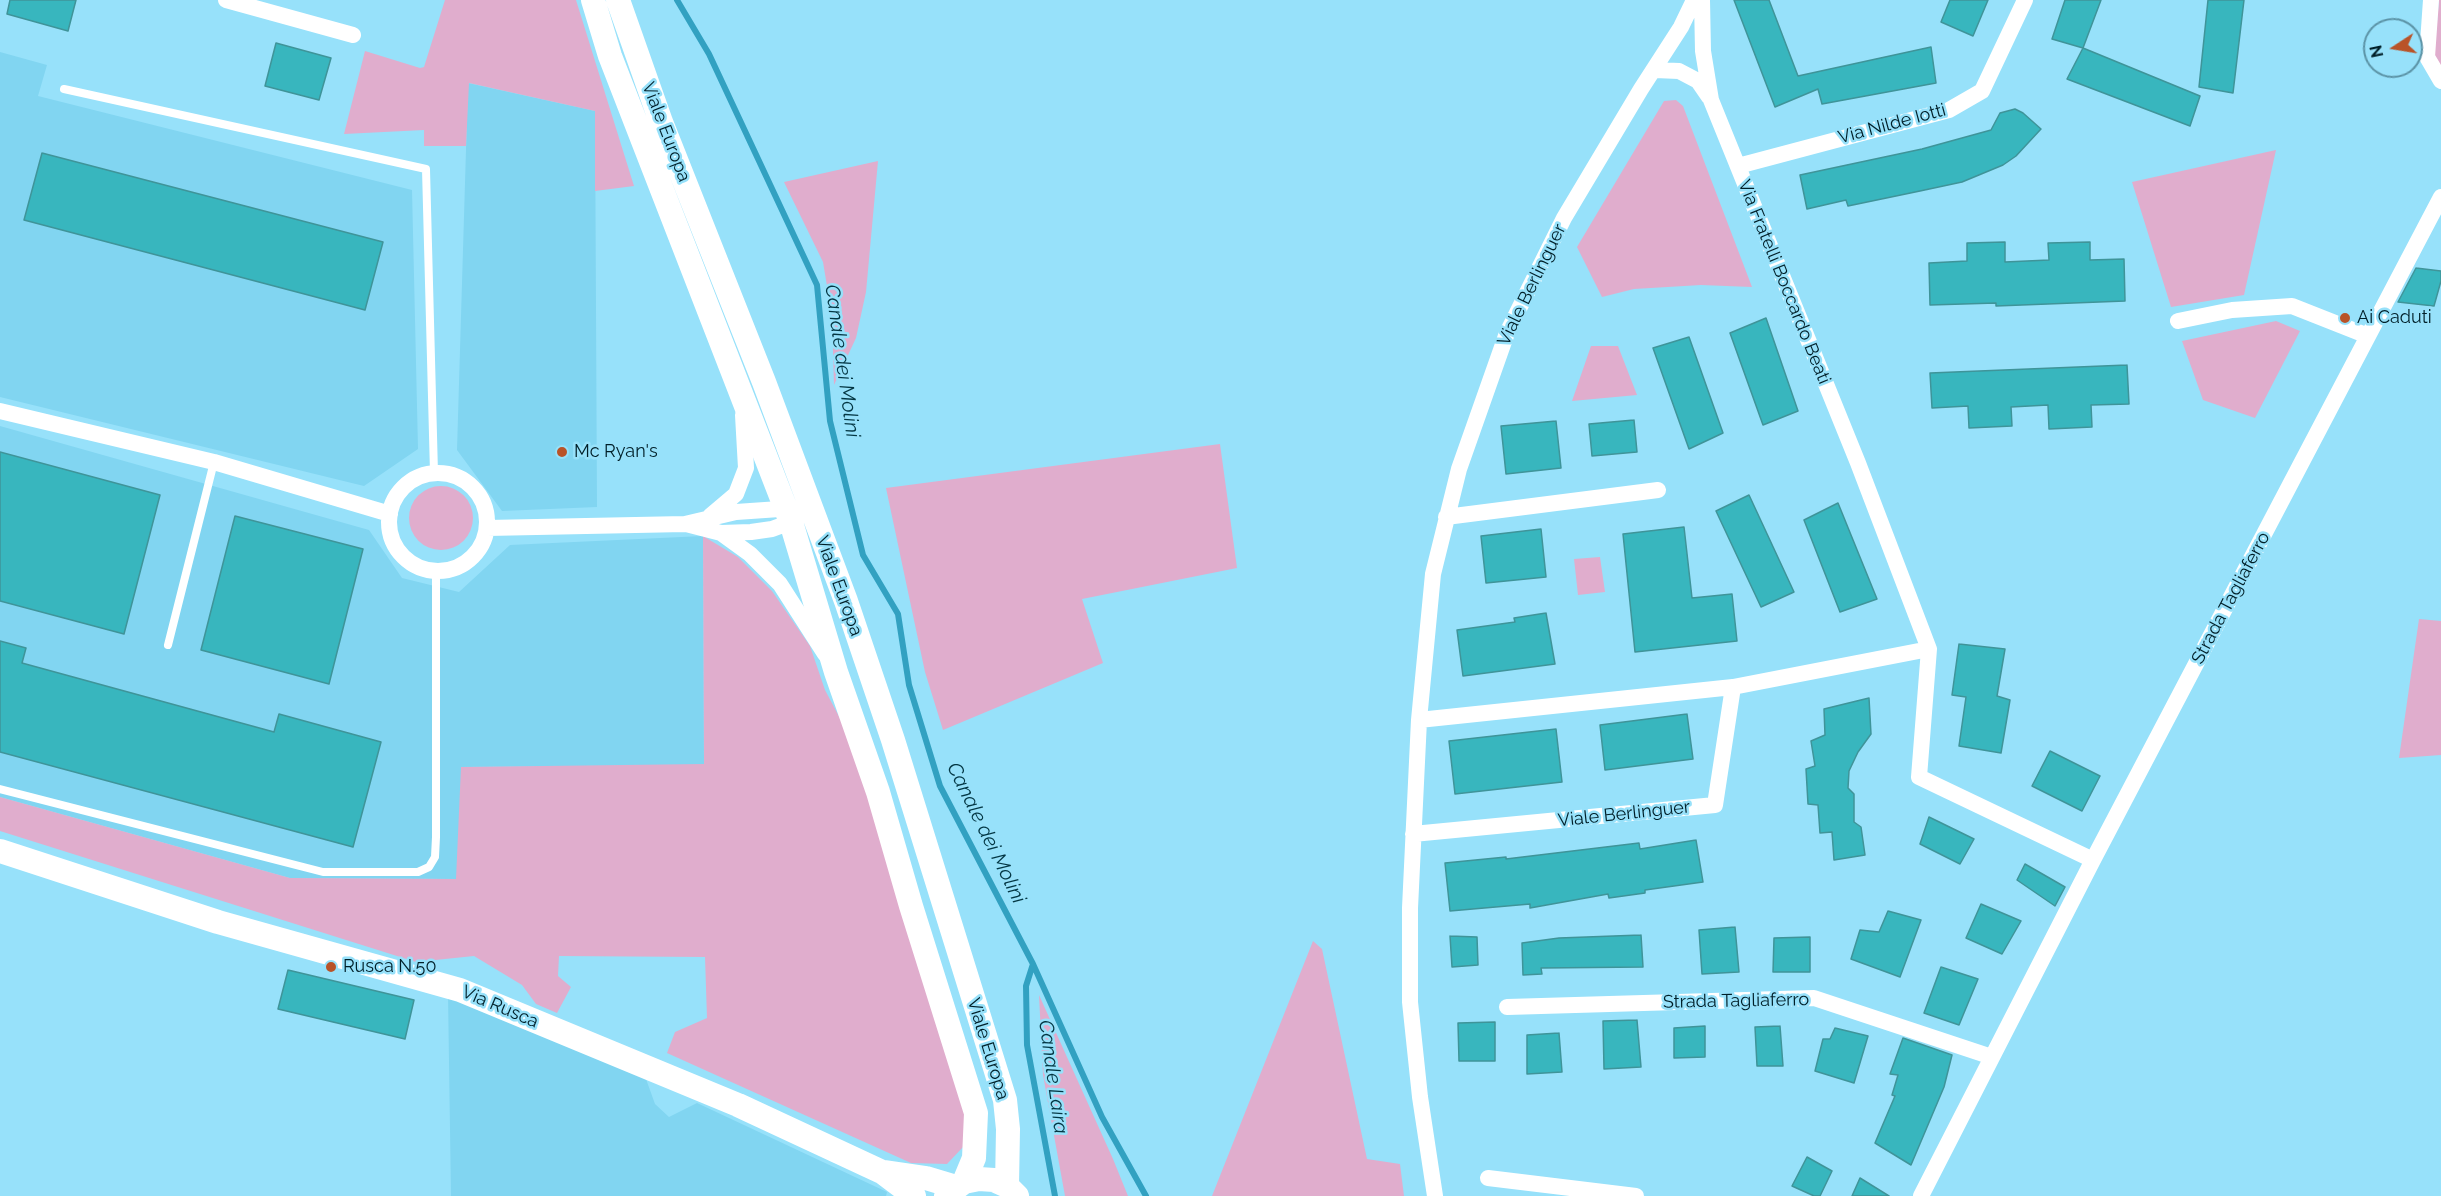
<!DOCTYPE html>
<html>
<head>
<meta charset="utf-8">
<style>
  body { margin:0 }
  #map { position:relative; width:2441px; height:1196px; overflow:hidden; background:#97e1fa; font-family:Raleway,sans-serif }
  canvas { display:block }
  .north { position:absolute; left:2363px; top:18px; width:60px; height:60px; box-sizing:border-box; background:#97e1fa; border:2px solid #5b93a6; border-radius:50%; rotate:258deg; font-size:16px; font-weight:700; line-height:24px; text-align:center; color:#001f28 }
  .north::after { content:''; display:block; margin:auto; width:21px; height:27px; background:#b95328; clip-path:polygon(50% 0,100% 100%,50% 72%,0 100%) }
</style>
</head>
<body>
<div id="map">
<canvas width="2441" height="1196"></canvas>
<div class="north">N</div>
</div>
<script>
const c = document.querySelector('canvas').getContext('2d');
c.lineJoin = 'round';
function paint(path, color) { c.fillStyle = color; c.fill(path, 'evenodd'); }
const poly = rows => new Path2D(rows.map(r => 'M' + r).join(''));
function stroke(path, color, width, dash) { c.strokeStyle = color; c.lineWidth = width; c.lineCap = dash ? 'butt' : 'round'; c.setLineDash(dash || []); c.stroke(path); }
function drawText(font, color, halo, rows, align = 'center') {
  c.font = font + ' Raleway,sans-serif'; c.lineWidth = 5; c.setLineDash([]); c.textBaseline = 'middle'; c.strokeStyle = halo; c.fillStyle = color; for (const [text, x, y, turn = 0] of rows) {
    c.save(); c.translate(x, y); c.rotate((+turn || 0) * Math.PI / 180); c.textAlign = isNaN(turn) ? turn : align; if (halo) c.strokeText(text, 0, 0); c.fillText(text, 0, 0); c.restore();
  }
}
const built = poly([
  [0,52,47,65,38,96,412,190,418,449,364,486,0,397],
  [468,83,595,111,597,507,502,511,457,450],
  [0,426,369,530,402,578,459,592,510,545,703,536,704,765,462,767,457,879,290,878,0,797],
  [448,994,646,1079,655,1104,669,1117,697,1103,887,1192,886,1196,451,1196]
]);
const green = poly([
  [445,0,576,0,634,186,595,191,595,111,469,83,466,146,424,146,424,130,344,134,365,51,420,68,424,67],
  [2439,0,2441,0,2441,68,2434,56],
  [1676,100,1683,106,1752,287,1701,285,1634,289,1602,297,1577,247,1664,101],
  [2276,150,2244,295,2171,307,2132,182],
  [878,161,866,292,856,338,834,385,832,316,823,262,784,182],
  [2276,321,2300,331,2255,418,2203,400,2182,341],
  [1591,346,1618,346,1637,395,1572,401],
  [1220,444,1237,568,1082,599,1103,663,943,730,925,672,886,488],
  '409 518a32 32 0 1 1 64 0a32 32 0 1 1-64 0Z',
  [703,536,738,557,772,591,810,646,825,690,852,741,969,1113,964,1146,947,1164,911,1163,667,1053,675,1032,707,1018,705,957,559,956,558,976,571,987,557,1013,536,1004,522,985,474,956,416,962,0,831,0,797,290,878,456,879,461,767,704,764],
  [1600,557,1605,592,1578,595,1574,559],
  [2419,619,2441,621,2441,755,2399,758],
  [1313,941,1322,949,1367,1159,1400,1164,1404,1196,1212,1196],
  [1039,995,1113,1159,1128,1196,1065,1196,1043,1075]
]);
const stream = poly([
  [677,0,709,54,817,285,830,421,863,555,898,614,909,685,940,786,1033,964,1102,1117,1146,1196],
  [1033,964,1026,986,1027,1045,1055,1196]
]);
const building = poly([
  [10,0,76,0,68,31,7,14,10,0],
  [1734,0,1769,0,1798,76,1931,47,1936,83,1822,104,1818,89,1775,107,1734,0],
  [1950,0,1988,0,1973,36,1941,22,1950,0],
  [2065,0,2101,0,2083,48,2052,39,2065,0],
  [2208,0,2244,0,2233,93,2199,87,2208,0],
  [276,43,331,58,319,100,265,86,276,43],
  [2083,48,2200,96,2190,126,2067,79,2083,48],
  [2015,109,2023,113,2041,129,2016,156,2003,165,1962,182,1920,191,1848,206,1846,200,1807,209,1800,175,1922,149,1991,130,2000,113,2015,109],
  [42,153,383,242,365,310,24,220,42,153],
  [2005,242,2005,262,2049,260,2048,243,2090,242,2090,260,2124,259,2125,301,1996,306,1996,303,1930,305,1929,263,1967,261,1967,243,2005,242],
  [2416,268,2441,271,2441,281,2434,306,2398,302,2416,268],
  [1766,318,1798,411,1763,425,1730,333,1766,318],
  [1689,337,1723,433,1689,449,1653,348,1689,337],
  [2127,365,2129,404,2091,405,2092,427,2049,429,2048,405,2011,407,2012,426,1969,428,1968,406,1932,408,1930,373,2127,365],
  [1634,420,1637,452,1592,456,1589,424,1634,420],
  [1556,421,1561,468,1506,474,1501,426,1556,421],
  [0,452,160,495,124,634,0,601,0,452],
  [1749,495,1794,592,1761,607,1716,511,1749,495],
  [1838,503,1877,599,1840,612,1804,520,1838,503],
  [235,516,363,549,329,684,201,650,235,516],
  [1684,527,1692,598,1732,594,1737,641,1635,652,1623,534,1684,527],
  [1541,529,1546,577,1486,583,1481,536,1541,529],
  [1546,613,1555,664,1463,676,1457,630,1515,622,1514,618,1546,613],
  [0,641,26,648,22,663,274,732,279,714,381,742,353,847,0,752,0,641],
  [1959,644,2005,649,1997,696,2010,700,2001,753,1959,746,1966,697,1952,695,1959,644],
  [1869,698,1871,734,1858,752,1849,771,1848,788,1854,794,1854,822,1861,827,1865,855,1834,860,1832,832,1820,833,1818,805,1808,804,1806,769,1815,766,1811,741,1825,735,1824,709,1869,698],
  [1687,714,1693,759,1605,770,1600,725,1687,714],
  [1556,729,1562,782,1455,794,1449,741,1556,729],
  [2050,751,2100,776,2082,811,2032,786,2050,751],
  [1929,817,1974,839,1960,864,1920,844,1929,817],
  [1696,840,1703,882,1645,890,1645,893,1609,898,1608,894,1530,908,1530,904,1450,911,1445,863,1506,857,1506,859,1639,843,1640,849,1696,840],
  [2025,864,2065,887,2055,906,2017,880,2025,864],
  [1981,904,2021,921,2002,954,1966,938,1981,904],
  [1888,911,1921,920,1900,977,1851,959,1860,930,1879,932,1888,911],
  [1735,927,1739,972,1702,974,1699,930,1735,927],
  [1641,935,1643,967,1541,968,1542,974,1523,975,1522,943,1559,938,1641,935],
  [1450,936,1477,937,1478,965,1452,967,1450,936],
  [1810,937,1810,972,1773,972,1774,938,1810,937],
  [1941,967,1978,979,1959,1025,1924,1013,1941,967],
  [288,970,414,1000,405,1039,278,1009,288,970],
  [1637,1020,1641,1067,1604,1069,1603,1021,1637,1020],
  [1495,1022,1495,1061,1459,1061,1458,1023,1495,1022],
  [1705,1026,1705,1057,1674,1058,1674,1028,1705,1026],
  [1780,1026,1783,1066,1757,1066,1755,1027,1780,1026],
  [1835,1028,1868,1036,1854,1083,1815,1071,1823,1039,1830,1039,1835,1028],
  [1559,1033,1562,1072,1527,1074,1527,1035,1559,1033],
  [1903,1038,1952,1055,1944,1087,1911,1165,1875,1143,1895,1096,1892,1095,1898,1075,1890,1074,1903,1038],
  [1807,1157,1832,1171,1820,1196,1814,1196,1792,1186,1807,1157],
  [1860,1178,1889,1196,1852,1196,1860,1178]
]);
const lane = poly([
  [64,89,426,169,434,473],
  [168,645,214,462],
  [0,789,323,872,418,872,429,867,435,857,436,837,436,571]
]);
const street = poly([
  [226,0,353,35],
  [1702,0,1703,51,1711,100,1858,463,1929,649,1919,777,2093,860],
  [2431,0,2427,57,2441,81],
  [1655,70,1679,71,1698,81,1709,97],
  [1738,166,1949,110,1982,91,2025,0],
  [2178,321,2232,310,2292,306,2368,336],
  [0,411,214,462,390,514],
  '389 522a49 49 0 1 1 98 0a49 49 0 1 1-98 0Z',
  [710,516,736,494,746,468,743,415],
  [1446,517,1658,490],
  [686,524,721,533,751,532,772,529,791,522,800,516],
  [487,528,685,524,736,512,794,508],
  [721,533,750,554,780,584,825,654],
  [1419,720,1733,687,1929,649],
  [1413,834,1715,805,1733,687],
  [1507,1007,1814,998,1992,1057],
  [1488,1178,1636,1196],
  [1435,1196,1420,1097,1410,1002,1410,908,1419,720,1433,574,1459,469,1507,333,1564,218,1641,89,1681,27,1694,0],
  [1921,1196,2093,860,2441,197]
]);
const secondary = poly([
  [593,0,610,56,791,522,836,672,878,792,911,906,976,1113,974,1158,964,1182],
  [618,0,661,122,764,382,846,601,893,740,1005,1100,1008,1129,1007,1186],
  [0,851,218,922,460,990,738,1105,882,1172,914,1196],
  [885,1172,926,1178,956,1187],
  [946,1196,964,1182,979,1179,994,1180,1007,1186,1017,1196]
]);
const markers = [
  [2345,318,6,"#b95328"],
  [562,452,6,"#b95328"],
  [331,967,6,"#b95328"]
];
const streetNames = [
  ["Via Nilde Iotti",1892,124,-15],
  ["Viale Europa",666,132,69],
  ["Via Fratelli Boccardo Beati",1784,282,68],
  ["Viale Berlinguer",1532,285,-64],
  ["Viale Europa",839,586,70],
  ["Strada Tagliaferro",2231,598,-62],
  ["Viale Berlinguer",1624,814,-6],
  ["Strada Tagliaferro",1736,1001,-1],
  ["Via Rusca",500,1007,23],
  ["Viale Europa",988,1049,73]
];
const poiNames = [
  ["Ai Caduti",2357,318],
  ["Mc Ryan's",574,452],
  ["Rusca N.50",343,967]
];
const waterNames = [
  ["Canale dei Molini",842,361,82],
  ["Canale dei Molini",986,833,64],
  ["Canale Laira",1053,1077,82]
];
paint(built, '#81d5f1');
paint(green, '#e0adcd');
stroke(stream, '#32a1c1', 6);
paint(building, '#38b6be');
stroke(building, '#3f9499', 1.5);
stroke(lane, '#fff', 8);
stroke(street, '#fff', 16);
stroke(secondary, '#fff', 24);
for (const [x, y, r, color] of markers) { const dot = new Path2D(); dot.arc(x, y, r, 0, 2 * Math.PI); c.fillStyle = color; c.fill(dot); stroke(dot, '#97e1fa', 2); }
drawText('18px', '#001f28', '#97e1fa', streetNames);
drawText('18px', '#001f28', '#97e1fa', poiNames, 'left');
drawText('italic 20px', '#033643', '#97e1fa', waterNames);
</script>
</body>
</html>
